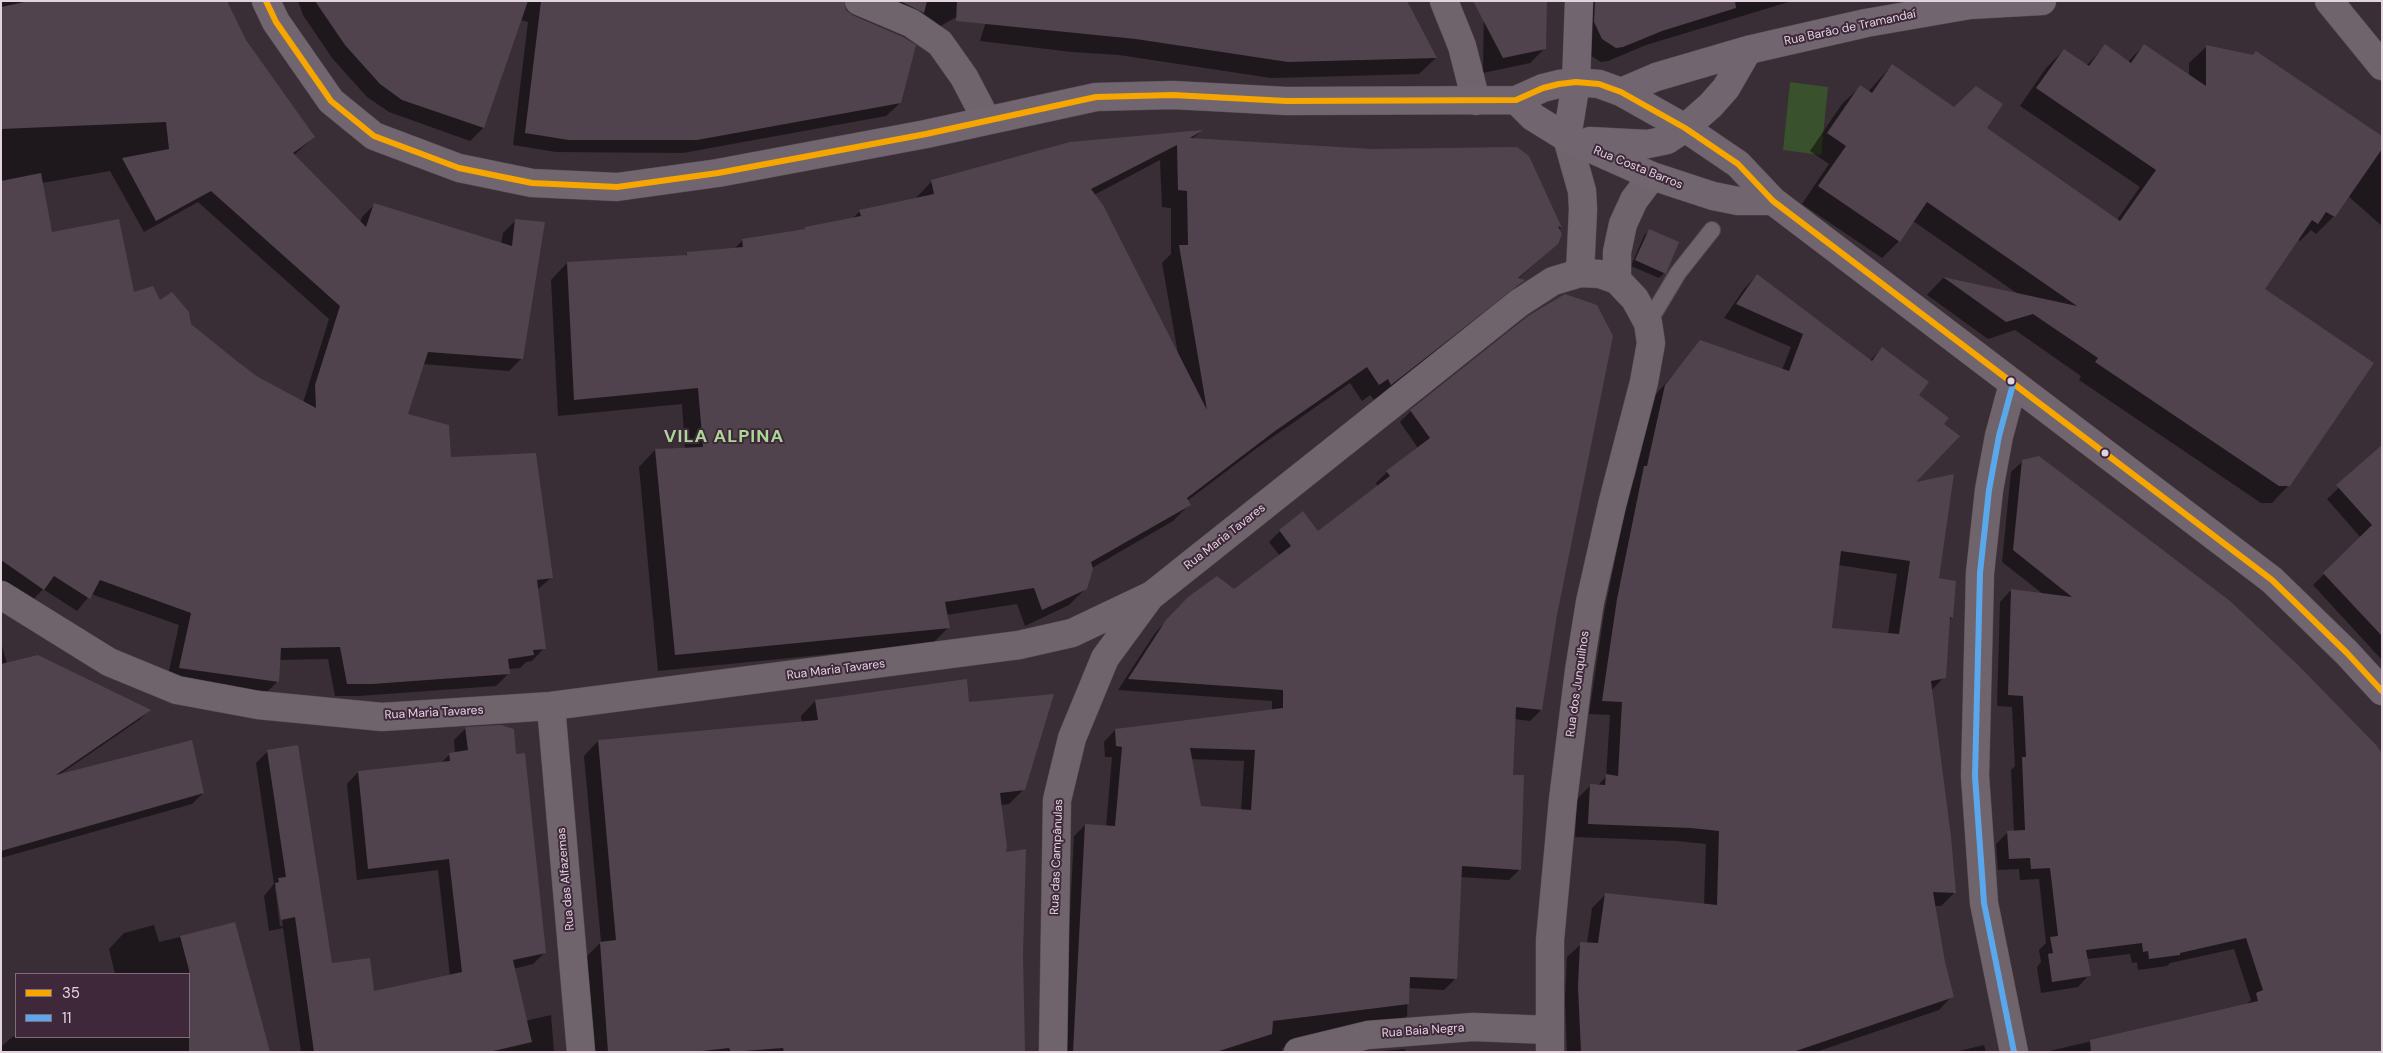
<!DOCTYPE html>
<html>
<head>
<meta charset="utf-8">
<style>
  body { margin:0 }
  #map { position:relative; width:2383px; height:1053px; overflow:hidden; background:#392d36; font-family:"DM Sans",sans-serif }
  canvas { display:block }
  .frame { position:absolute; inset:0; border:2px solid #e2d3df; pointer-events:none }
  .legend { position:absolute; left:15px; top:973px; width:175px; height:65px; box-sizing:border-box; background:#3e283a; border:1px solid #806c7c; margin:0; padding:6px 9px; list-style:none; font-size:15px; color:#e2d3df }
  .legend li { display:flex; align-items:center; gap:10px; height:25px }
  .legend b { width:25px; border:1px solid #806c7c }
</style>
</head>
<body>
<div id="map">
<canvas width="2383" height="1053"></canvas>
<div class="frame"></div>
<ul class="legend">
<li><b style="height:6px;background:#f7a600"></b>35</li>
<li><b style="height:6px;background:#5aa8eb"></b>11</li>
</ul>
</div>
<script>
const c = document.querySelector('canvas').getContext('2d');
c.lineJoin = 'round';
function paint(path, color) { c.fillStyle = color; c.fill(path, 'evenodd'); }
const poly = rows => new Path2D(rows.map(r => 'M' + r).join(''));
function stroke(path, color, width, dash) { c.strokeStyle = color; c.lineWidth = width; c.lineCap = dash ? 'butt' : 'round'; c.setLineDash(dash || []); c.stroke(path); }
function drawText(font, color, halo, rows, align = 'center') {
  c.font = font + ' "DM Sans",sans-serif'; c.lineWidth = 4; c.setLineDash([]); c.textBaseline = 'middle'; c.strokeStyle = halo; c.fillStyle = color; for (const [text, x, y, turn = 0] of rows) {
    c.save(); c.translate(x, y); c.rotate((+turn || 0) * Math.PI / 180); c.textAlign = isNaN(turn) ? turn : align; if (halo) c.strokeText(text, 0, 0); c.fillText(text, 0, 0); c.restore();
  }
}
const green = poly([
  [1790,82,1828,87,1821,155,1783,150]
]);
const shadow = poly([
  [1,1,29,1,245,41,314,137,294,155,360,223,362,217,374,205,501,244,503,233,515,221,522,358,509,371,422,364,406,415,450,458,552,577,537,590,544,648,532,661,526,662,520,668,508,669,509,673,496,686,359,696,335,696,328,659,279,660,278,681,266,693,167,680,179,625,91,594,77,611,43,589,31,602,1,581],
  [110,171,144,232,198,202,329,319,303,403,257,378,160,302,133,294,51,233,42,183],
  [298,1,797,1,845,9,852,16,900,103,886,116,683,153,556,152,513,145,528,22,520,20,483,128,470,141,389,112,367,97,332,58,303,15],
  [867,1,986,1,933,30],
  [992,1,1406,1,1436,58,1419,74,1271,78,1119,55,1072,52,980,41],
  [1484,1,1544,49,1530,63,1483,73],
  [1568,1,1792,1,1646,45,1608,61,1601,62,1588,54],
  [2144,45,2189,76,2189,63,2207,46,2382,138,2382,226,2348,196,2334,216,2316,234,2311,230,2300,241,2297,239,2263,290,2289,485,2272,503,2261,503,2079,380,2081,376,2015,330,1988,339,1927,295,1943,278,2018,294,1913,221,1899,241,1882,258,1802,204,1829,164,1810,151,1842,104,1860,87,1868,92,1892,65,2117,220,2140,187,2020,106,2046,68,2064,50,2086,66,2105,46,2128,62],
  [1200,132,1192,139,1372,150,1528,157,1561,228,1558,231,1557,244,1518,279,1523,281,1507,297,1374,400,1370,395,1362,401,1350,383,1257,448,1187,501,1190,504,1173,521,1092,568,1086,588,1069,605,1025,626,1017,604,946,615,948,628,932,644,658,671,639,467,655,450,685,449,682,404,558,416,551,280,567,263,684,256,688,253,734,249,743,240,803,231,851,220,860,211,915,199,932,181],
  [1160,160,1162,207,1171,208,1171,254,1162,263,1178,354,1094,195],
  [1649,230,1664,273,1659,278,1631,266,1644,236],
  [1757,275,1870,361,1882,348,1918,395,1912,484,1937,580,1952,617,1949,620,1944,677,1931,691,1955,892,1941,906,1934,906,1944,963,1952,996,1939,1010,1816,1052,1567,1052,1565,1001,1567,957,1581,944,1587,944,1592,908,1606,894,1704,905,1706,844,1677,841,1575,837,1577,799,1591,785,1597,786,1606,777,1610,715,1589,714,1604,614,1631,480,1635,477,1652,399,1701,342,1782,370,1791,347,1724,318,1744,289],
  [1838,565,1897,574,1888,634,1831,629],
  [1411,411,1556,615,1541,710,1530,721,1515,719,1512,777,1520,869,1509,880,1460,877,1455,979,1444,990,1408,988,1407,1016,1395,1027,1352,1030,1282,1048,1282,1052,1063,1052,1074,836,1085,825,1106,827,1112,757,1105,757,1104,742,1115,730,1272,710,1272,701,1118,690,1155,633,1177,610,1234,591,1280,556,1269,542,1280,531,1318,532,1378,487,1376,483,1387,472,1418,448,1400,422],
  [1190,759,1244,761,1241,811,1200,807],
  [2382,447,2382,660,2313,585,2361,538,2327,499],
  [2023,461,2382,1052,2045,1052,2246,1005,2251,1000,2234,949,2170,963,2167,966,2138,970,2137,962,2132,963,2130,954,2087,959,2089,975,2078,987,2041,993,2037,967,2041,962,2039,950,2046,943,2039,879,2020,880,2019,869,1998,870,1996,844,2008,832,2014,832,2011,770,2015,766,2012,707,1997,706,2000,602,2011,590,2043,594,2002,562,2011,472],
  [1,642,7,664,149,710,139,720,59,775,203,793,192,804,1,858],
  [815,701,968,703,1024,789,1009,804,1000,805,1004,853,1021,954,1023,1052,593,1052,586,957,601,942,584,756,598,741,802,723,801,716],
  [466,728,515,756,544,953,533,964,513,969,525,1021,551,1015,554,1052,301,1052,283,928,269,931,264,896,274,884,256,763,268,751,331,965,372,993,450,976,438,870,357,880,347,784,358,772,441,763,450,754,455,753,454,740],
  [277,885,283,926,280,926,275,887],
  [234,924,268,1052,1,1052,1,1047,12,1037,16,1036,189,1037,189,974,115,974,109,949,124,933,154,925,159,942],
  [1984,1045,1986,1052,1955,1052],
  [1405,1049,1405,1052,1371,1052]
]);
const building = poly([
  [29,1,227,1,246,40,315,137,293,153,366,227,374,203,512,246,515,219,545,222,523,359,428,352,408,414,449,425,451,457,536,453,553,578,537,580,546,649,533,650,534,655,508,659,510,674,372,684,347,684,340,647,281,648,279,682,179,668,191,613,100,580,90,599,54,576,44,590,1,560,1,181,41,173,52,232,119,219,134,292,153,286,160,300,172,292,189,312,191,324,238,362,258,377,316,408,315,385,340,306,211,191,156,221,122,158,169,149,166,122,1,129,1,7],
  [315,1,528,1,484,128,402,100,380,84,345,45],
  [541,1,844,1,846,10,852,15,903,37,916,45,901,103,697,140,569,140,525,133],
  [900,1,927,1,924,13],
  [957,1,1407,1,1437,58,1288,62,1136,39,956,21],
  [1473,1,1547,1,1546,49,1503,58],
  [1595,1,1735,1,1736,8,1662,31,1623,47,1616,48,1602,39,1594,22],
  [2105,44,2131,63,2144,44,2206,86,2206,45,2253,55,2256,51,2382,136,2382,149,2335,217,2326,212,2318,224,2312,220,2265,289,2374,363,2290,486,2279,486,2095,362,2098,358,2033,314,2006,322,1943,277,2077,306,1927,202,1900,242,1818,186,1846,146,1827,133,1860,85,1872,93,1892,64,1954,107,1976,86,2003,104,1987,128,2120,221,2156,170,2036,88,2064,49,2089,66],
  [1203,130,1190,138,1372,149,1517,147,1529,156,1562,228,1558,226,1562,234,1558,244,1518,278,1525,280,1391,385,1388,379,1379,385,1367,367,1275,431,1187,498,1191,505,1091,562,1093,569,1087,589,1042,610,1034,588,945,602,950,628,675,655,655,449,703,447,698,388,574,400,567,262,687,255,687,252,743,247,742,239,805,229,805,227,861,216,859,210,934,194,931,180,1070,142],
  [1177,145,1178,190,1187,191,1188,245,1179,245,1207,410,1103,205,1091,189],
  [1649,229,1679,242,1666,274,1635,260],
  [1757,274,1872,361,1882,347,1929,382,1919,395,1949,418,1944,424,1960,436,1916,482,1954,474,1939,578,1956,581,1953,618,1950,617,1946,678,1931,681,1951,837,1956,893,1933,892,1945,962,1954,997,1793,1052,1581,1052,1578,987,1580,942,1598,943,1605,893,1717,905,1719,831,1691,828,1588,824,1590,784,1605,785,1606,774,1618,776,1622,702,1602,701,1617,599,1644,466,1647,466,1665,385,1700,340,1789,371,1803,334,1736,304],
  [1841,551,1910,561,1899,634,1832,628],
  [1565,294,1597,305,1613,336,1557,615,1542,710,1516,707,1513,775,1524,775,1521,870,1462,866,1457,979,1410,977,1409,1004,1273,1021,1272,1034,1216,1052,1073,1052,1085,824,1115,826,1122,747,1116,746,1115,729,1283,708,1283,690,1128,679,1166,620,1188,597,1217,576,1234,589,1291,546,1279,530,1303,511,1318,531,1390,476,1386,471,1430,438,1410,410,1528,316],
  [1190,748,1255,750,1251,810,1201,806],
  [2382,445,2382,636,2323,573,2372,525,2336,485],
  [2039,456,2230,601,2298,665,2377,746,2382,754,2382,1052,2091,1052,2090,1040,2258,1001,2256,993,2263,990,2246,938,2180,953,2180,955,2149,959,2148,951,2143,952,2142,943,2086,950,2091,976,2052,982,2048,954,2053,953,2050,937,2058,936,2050,868,2031,869,2030,858,2009,859,2007,831,2025,830,2022,757,2026,757,2023,696,2008,695,2011,589,2072,597,2013,550,2022,460],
  [38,655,151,710,56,775,192,740,204,793,1,851,1,664],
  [967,679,969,702,1054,694,1025,790,1000,793,1007,847,1006,852,1026,849,1023,954,1025,1052,784,1052,783,1048,731,1052,729,1048,693,1052,608,1052,600,942,616,940,598,740,818,720,815,700],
  [501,725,514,729,516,754,525,753,546,953,513,960,532,1042,489,1052,314,1052,295,917,281,920,275,883,279,882,278,878,286,877,267,750,298,745,332,963,370,958,374,991,462,972,449,859,368,869,358,771,450,761,449,753,468,750,465,727],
  [235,922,270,1052,189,1052,189,970,180,936]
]);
const lane = poly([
  [1648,323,1678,273,1712,230]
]);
const street = poly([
  [859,1,911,23,940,43,964,77,986,119],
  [1444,1,1462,46,1476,101],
  [2329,1,2382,66],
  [1567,138,1582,191,1583,209,1580,273],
  [1617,280,1617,252,1623,224,1634,200,1652,176],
  [2013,384,1999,436,1989,490,1980,573,1975,776,1984,903,2014,1052],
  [1,595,109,662,177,690,258,705,382,717,551,706,1019,645,1072,633,1152,595,1519,303,1553,281,1580,273,1600,274,1617,280,1635,299,1648,323,1651,343,1644,382,1612,505,1590,602,1579,671,1563,800,1550,940,1550,1052],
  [551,706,581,1052],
  [1053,1052,1057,800,1072,738,1105,658,1149,598],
  [1298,1052,1368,1035,1473,1027,1549,1030]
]);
const secondary = poly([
  [266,1,276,22,331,101,374,136,459,168,532,183,617,187,718,173,926,134,1096,97,1173,95,1286,101,1516,100,1543,88,1559,84,1576,82,1599,84,1621,92,1685,128,1738,164,1773,201,2272,580,2347,653,2382,691],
  [1621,92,1656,77,1748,50,1866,23,1970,5,2042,1],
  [1516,100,1533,117,1567,138,1652,176,1713,196,1738,201,1773,201],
  [1567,138,1576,82,1579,1],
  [1590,141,1648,144,1667,140,1685,128,1711,105,1726,88,1748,50]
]);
const bus1 = poly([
  [266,1,276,22,331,101,374,136,459,168,532,183,617,187,718,173,926,134,1096,97,1173,95,1286,101,1516,100,1543,88,1559,84,1576,82,1599,84,1621,92,1685,128,1738,164,1773,201,2272,580,2347,653,2382,691]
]);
const bus2 = poly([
  [2013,384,1999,436,1989,490,1980,573,1975,776,1984,903,2014,1052]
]);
const markers = [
  [2011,381,4.5,"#e2d3df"],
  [2105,453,4.5,"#e2d3df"]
];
const streetNames = [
  ["Rua Barão de Tramandaí",1850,28,-12],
  ["Rua Costa Barros",1638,168,22],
  ["Rua Maria Tavares",1225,537,-38],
  ["Rua Maria Tavares",836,670,-7],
  ["Rua dos Junquilhos",1578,684,-82],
  ["Rua Maria Tavares",434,713,-3],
  ["Rua das Campânulas",1057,857,-88],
  ["Rua das Alfazemas",566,879,-95],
  ["Rua Baia Negra",1423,1031,-4]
];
const districtNames = [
  ["VILA ALPINA",724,437]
];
paint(green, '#39512c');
paint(shadow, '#0007');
paint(building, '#51434e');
stroke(lane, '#564b54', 18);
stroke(street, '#564b54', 29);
stroke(secondary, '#564b54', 29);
stroke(lane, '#6f646c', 16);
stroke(street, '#6f646c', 28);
stroke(secondary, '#71666f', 28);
stroke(bus1, '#f7a600', 6);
stroke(bus2, '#5aa8eb', 6);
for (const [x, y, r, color] of markers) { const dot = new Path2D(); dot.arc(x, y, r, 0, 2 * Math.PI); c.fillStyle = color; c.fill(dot); stroke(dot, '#3e283a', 2); }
drawText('12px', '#e2d3df', '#3e283a', streetNames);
c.letterSpacing = '1px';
drawText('bold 18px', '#abd896', '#3e283a', districtNames);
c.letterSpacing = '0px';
</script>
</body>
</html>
